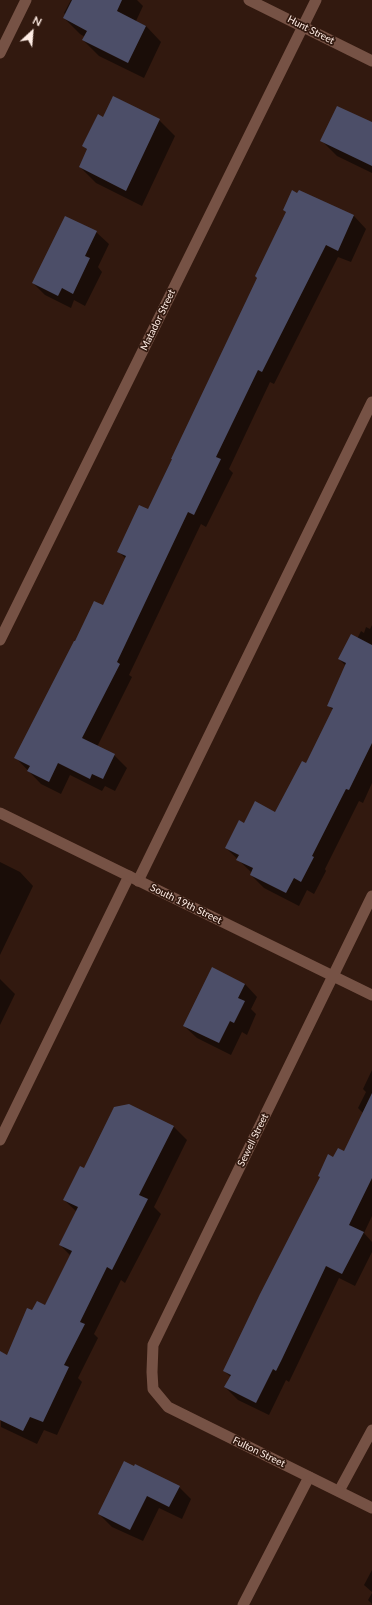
<!DOCTYPE html>
<html>
<head>
<meta charset="utf-8">
<style>
  body { margin:0 }
  #map { position:relative; width:372px; height:1605px; overflow:hidden; background:#32190f; font-family:Lato,sans-serif }
  canvas { display:block }
  .north { position:absolute; left:12px; top:12px; width:40px; height:40px; -webkit-text-stroke:3px #32190f; paint-order:stroke; rotate:26deg; font-size:11px; font-weight:700; line-height:16px; text-align:center; color:#ffede5 }
  .north::after { content:''; display:block; margin:auto; width:14px; height:18px; background:#ffede5; clip-path:polygon(50% 0,100% 100%,50% 72%,0 100%) }
</style>
</head>
<body>
<div id="map">
<canvas width="372" height="1605"></canvas>
<div class="north">N</div>
</div>
<script>
const c = document.querySelector('canvas').getContext('2d');
c.lineJoin = 'round';
function paint(path, color) { c.fillStyle = color; c.fill(path, 'evenodd'); }
const poly = rows => new Path2D(rows.map(r => 'M' + r).join(''));
function stroke(path, color, width, dash) { c.strokeStyle = color; c.lineWidth = width; c.lineCap = dash ? 'butt' : 'round'; c.setLineDash(dash || []); c.stroke(path); }
function drawText(font, color, halo, rows, align = 'center') {
  c.font = font + ' Lato,sans-serif'; c.lineWidth = 3.5; c.setLineDash([]); c.textBaseline = 'middle'; c.strokeStyle = halo; c.fillStyle = color; for (const [text, x, y, turn = 0] of rows) {
    c.save(); c.translate(x, y); c.rotate((+turn || 0) * Math.PI / 180); c.textAlign = isNaN(turn) ? turn : align; if (halo) c.strokeText(text, 0, 0); c.fillText(text, 0, 0); c.restore();
  }
}
const shadow = poly([
  [71,0,137,0,143,6,136,21,146,26,161,42,144,78,99,56,83,40,85,37,80,34,64,18,66,15,64,13],
  [103,118,159,120,175,136,142,206,96,183,80,167,88,150,83,146],
  [372,123,372,173,337,156,321,140],
  [299,191,354,216,366,229,351,262,338,257,274,384,270,382,229,469,233,473,206,527,201,524,129,675,132,677,97,747,114,755,127,768,115,791,105,786,102,791,70,775,61,794,41,784,16,758,104,606,126,559,118,551,148,510,258,278,287,213,284,210],
  [96,232,109,244,98,267,102,272,85,306,74,300,71,308,45,295,33,283],
  [372,625,372,783,363,803,359,801,325,869,326,871,314,894,307,890,299,906,264,888,251,875,252,873,226,848,245,824,275,813,307,764,333,710,328,705,346,666,339,659,357,639,361,631,364,633,366,627,370,629],
  [0,862,20,872,33,886,0,955],
  [0,979,15,994,0,1025],
  [245,984,257,997,251,1009,256,1014,247,1035,242,1032,231,1055,197,1038,184,1026],
  [372,1070,372,1216,364,1233,372,1242,372,1252,355,1286,339,1278,289,1382,286,1380,269,1415,238,1400,225,1387,231,1377,224,1371,334,1158,344,1152,363,1113,358,1108,366,1092,363,1089],
  [174,1127,187,1140,154,1207,161,1214,125,1283,121,1280,94,1334,98,1338,78,1378,82,1382,57,1435,44,1430,37,1444,1,1427,0,1359,8,1356,33,1312,46,1306,71,1256,60,1245,77,1212,64,1200,84,1170],
  [124,1462,179,1487,191,1499,182,1519,159,1508,143,1541,112,1527,99,1514],
  [372,1570,372,1592,364,1585],
  [372,1593,372,1604,368,1600]
]);
const building = poly([
  [72,0,122,0,117,11,146,26,128,63,82,40,87,31,63,18],
  [113,96,160,119,126,191,79,167,87,149,82,146,98,114,103,117],
  [337,106,372,122,372,166,320,141],
  [292,190,297,193,299,190,354,215,338,251,326,245,262,372,258,370,216,457,221,459,194,515,188,512,117,662,120,664,82,738,115,754,103,779,92,774,90,779,58,763,49,782,27,771,30,766,14,758,74,641,75,641,94,601,103,605,126,556,117,552,139,505,148,509,172,459,171,459,257,278,255,276,286,212,283,210],
  [65,216,97,231,85,256,90,258,73,294,62,288,58,296,32,283],
  [351,634,372,645,372,743,349,790,346,789,312,856,314,857,301,882,294,878,286,893,250,875,253,868,236,860,239,855,225,848,239,820,244,823,255,801,275,812,302,761,306,763,333,708,327,706,346,663,338,659],
  [212,967,245,984,238,998,245,1001,234,1023,230,1021,219,1043,183,1026],
  [372,1093,372,1178,349,1225,364,1232,342,1274,326,1266,282,1359,276,1371,273,1369,256,1403,224,1387,231,1375,223,1371,260,1294,320,1177,318,1176,328,1154,333,1157,338,1148,344,1151],
  [129,1104,174,1126,139,1195,148,1199,112,1270,107,1267,80,1322,85,1324,64,1365,69,1367,43,1422,30,1417,23,1431,0,1420,0,1351,7,1355,27,1308,32,1310,37,1301,45,1305,72,1251,59,1245,78,1207,63,1200,80,1166,84,1168,114,1107],
  [124,1461,134,1466,135,1464,180,1486,169,1507,147,1496,130,1530,98,1514]
]);
const service = poly([
  [0,53,26,0],
  [138,881,372,402],
  [0,1140,129,876],
  [339,1491,372,1430],
  [243,1605,309,1477]
]);
const minor = poly([
  [249,0,372,61],
  [0,640,316,0],
  [0,813,372,995],
  [372,896,153,1345,152,1372,153,1389,168,1407,372,1508]
]);
const streetNames = [
  ["Hunt Street",311,30,27],
  ["Matador Street",158,320,-64],
  ["South 19th Street",186,904,26],
  ["Sewell Street",253,1140,-64],
  ["Fulton Street",259,1452,26]
];
paint(shadow, '#0007');
paint(building, '#4c4e68');
stroke(service, '#765245', 11);
stroke(minor, '#765245', 11);
drawText('10px', '#ffede5', '#32190f', streetNames);
</script>
</body>
</html>
